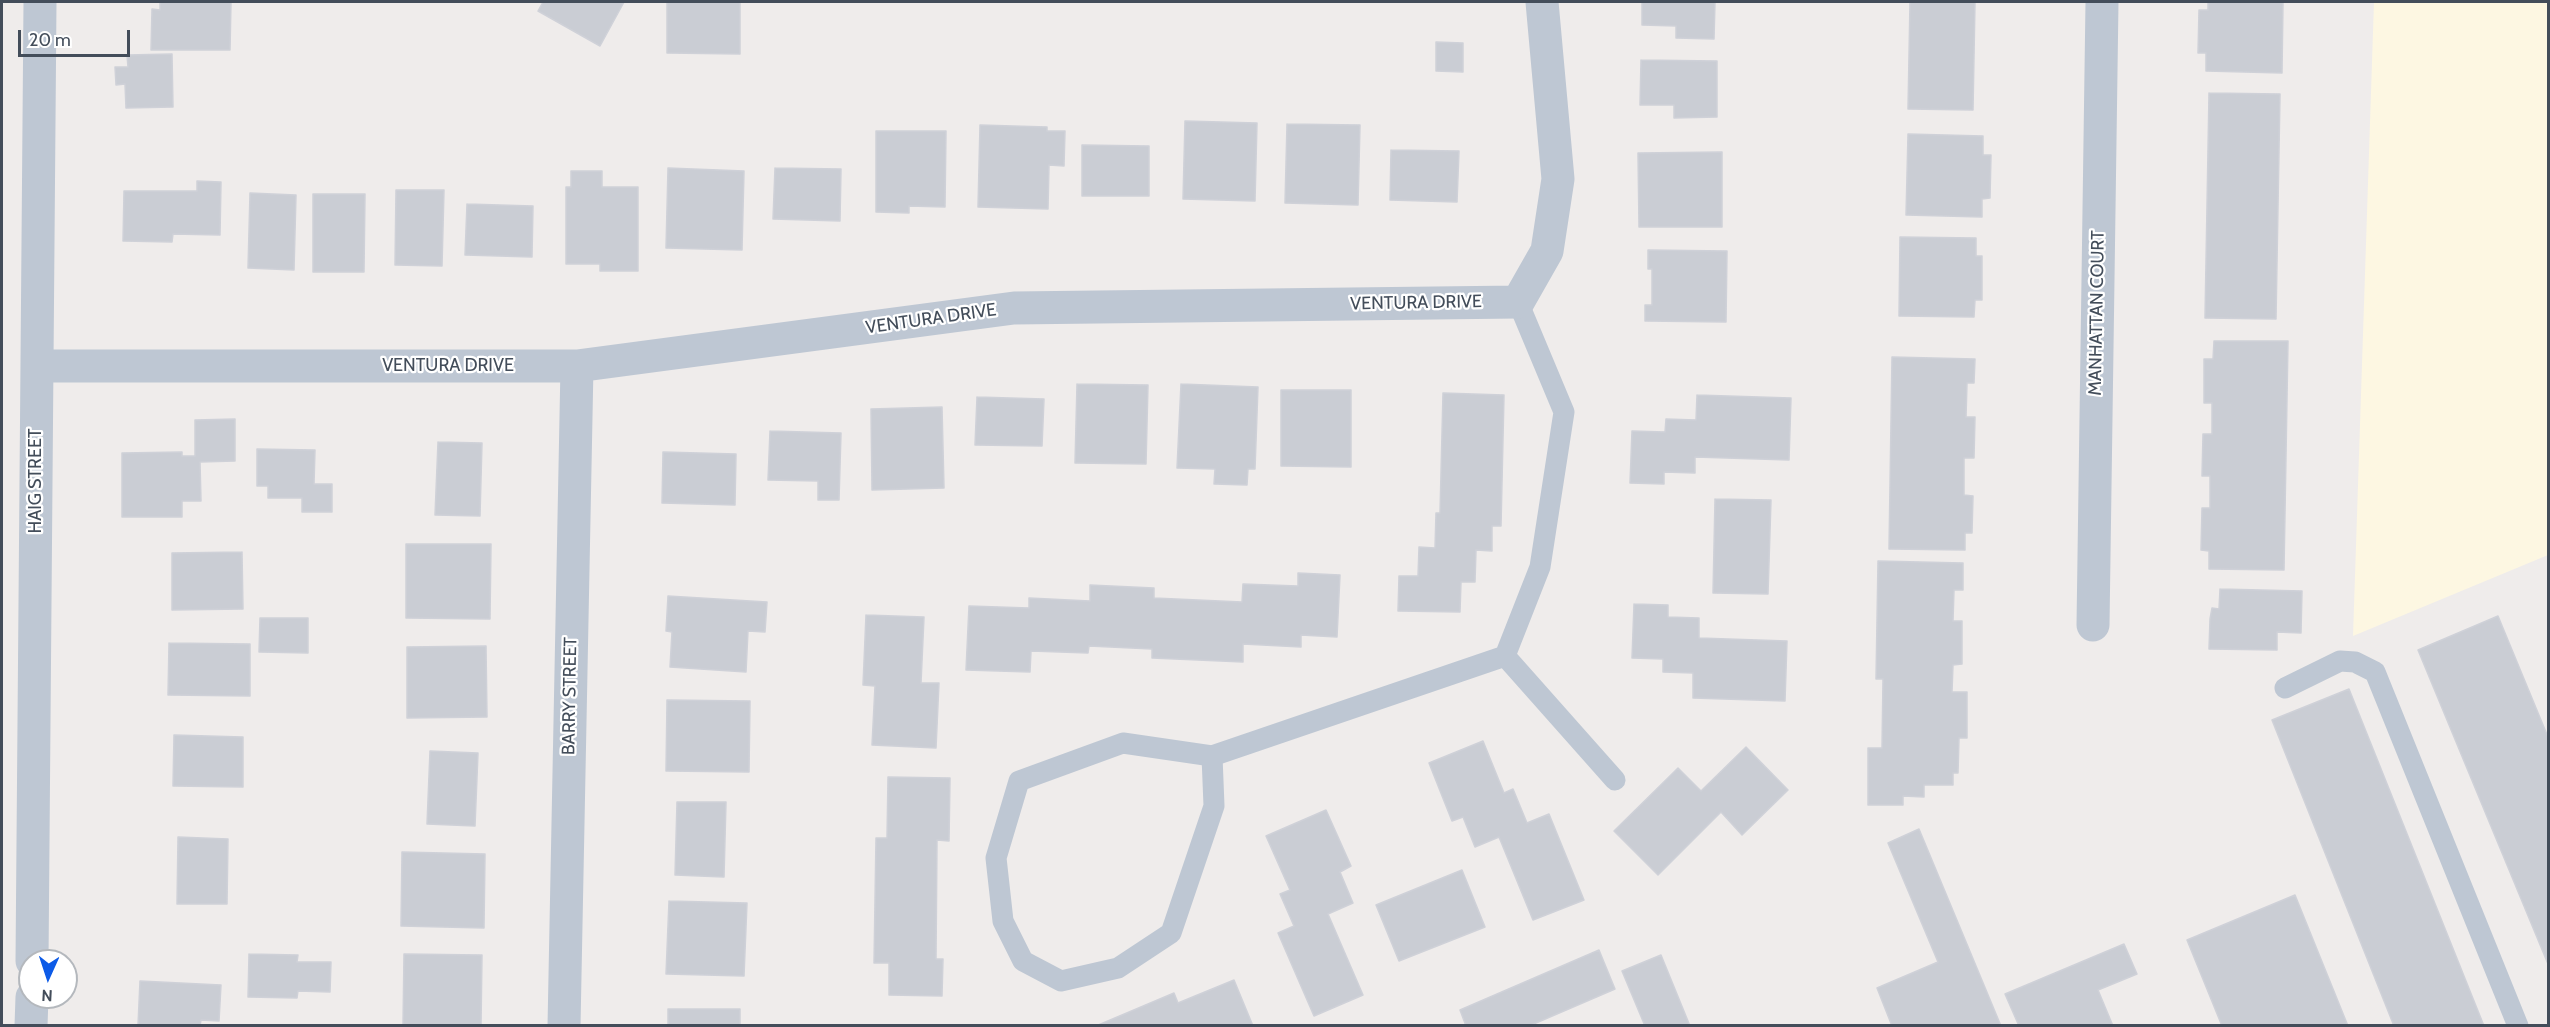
<!DOCTYPE html>
<html>
<head>
<meta charset="utf-8">
<style>
  body { margin:0 }
  #map { position:relative; width:2550px; height:1027px; overflow:hidden; background:#efeceb; font-family:Cabin,sans-serif }
  canvas { display:block }
  .frame { position:absolute; inset:0; border:3px solid #434d5a; pointer-events:none }
  .north { position:absolute; left:18px; top:949px; width:60px; height:60px; box-sizing:border-box; background:#fff; border:2px solid #b4b8bd; border-radius:50%; rotate:183deg; font-size:16px; font-weight:700; line-height:24px; text-align:center; color:#434d5a }
  .north::after { content:''; display:block; margin:auto; width:21px; height:27px; background:#0d5be7; clip-path:polygon(50% 0,100% 100%,50% 72%,0 100%) }
  .scale { position:absolute; left:18px; top:30px; width:112px; height:27px; box-sizing:border-box; border:3px solid #434d5a; border-top:0; padding-left:8px; font-size:18px; line-height:21px; white-space:nowrap; color:#434d5a; -webkit-text-stroke:4px #fff; paint-order:stroke }
</style>
</head>
<body>
<div id="map">
<canvas width="2550" height="1027"></canvas>
<div class="frame"></div>
<div class="north">N</div>
<div class="scale">20 m</div>
</div>
<script>
const c = document.querySelector('canvas').getContext('2d');
c.lineJoin = 'round';
function paint(path, color) { c.fillStyle = color; c.fill(path, 'evenodd'); }
const poly = rows => new Path2D(rows.map(r => 'M' + r).join(''));
function stroke(path, color, width, dash) { c.strokeStyle = color; c.lineWidth = width; c.lineCap = dash ? 'butt' : 'round'; c.setLineDash(dash || []); c.stroke(path); }
function drawText(font, color, halo, rows, align = 'center') {
  c.font = font + ' Cabin,sans-serif'; c.lineWidth = 4.5; c.setLineDash([]); c.textBaseline = 'middle'; c.strokeStyle = halo; c.fillStyle = color; for (const [text, x, y, turn = 0] of rows) {
    c.save(); c.translate(x, y); c.rotate((+turn || 0) * Math.PI / 180); c.textAlign = isNaN(turn) ? turn : align; if (halo) c.strokeText(text, 0, 0); c.fillText(text, 0, 0); c.restore();
  }
}
const commercial = poly([
  [2374,2,2548,2,2548,555,2353,636]
]);
const building = poly([
  [160,2,231,2,230,50,151,50,152,9,160,10,160,2],
  [543,2,624,2,600,46,538,11,543,2],
  [667,2,740,2,740,54,667,53,667,2],
  [1642,2,1715,2,1714,39,1676,38,1676,26,1642,25,1642,2],
  [1910,2,1975,2,1973,110,1908,109,1910,2],
  [2208,2,2283,2,2282,73,2206,71,2206,53,2198,53,2199,10,2208,10,2208,2],
  [1436,42,1463,43,1463,72,1436,71,1436,42],
  [172,54,173,107,126,108,125,84,116,85,115,67,128,67,127,55,172,54],
  [1641,60,1717,61,1717,117,1674,118,1674,105,1640,105,1641,60],
  [2209,93,2280,94,2276,319,2205,318,2209,93],
  [1185,121,1257,123,1255,201,1183,199,1185,121],
  [1287,124,1360,125,1358,205,1285,203,1287,124],
  [980,125,1047,127,1047,131,1065,131,1064,166,1049,165,1048,209,978,207,980,125],
  [876,131,946,131,945,207,909,206,909,213,876,212,876,131],
  [1908,134,1983,136,1983,155,1991,155,1990,198,1982,199,1982,217,1906,215,1908,134],
  [1082,145,1149,146,1149,196,1082,196,1082,145],
  [1391,150,1459,151,1457,202,1390,200,1391,150],
  [1722,152,1722,227,1639,227,1638,153,1722,152],
  [668,168,744,171,742,250,666,248,668,168],
  [775,168,841,169,840,221,773,219,775,168],
  [571,171,602,171,602,187,638,187,638,271,600,271,600,264,566,264,566,187,571,187,571,171],
  [197,181,221,182,220,235,173,234,172,242,123,241,124,191,197,191,197,181],
  [396,190,444,190,442,266,395,265,396,190],
  [250,193,296,195,294,270,248,268,250,193],
  [313,194,365,194,364,272,313,272,313,194],
  [467,204,533,206,532,257,465,255,467,204],
  [1900,237,1976,238,1976,256,1982,256,1982,300,1975,300,1974,317,1899,316,1900,237],
  [1648,250,1727,251,1726,322,1645,321,1645,305,1652,305,1652,269,1648,269,1648,250],
  [2214,341,2288,341,2284,570,2209,569,2209,551,2201,550,2202,508,2210,508,2210,476,2202,476,2203,434,2212,434,2212,403,2204,403,2204,359,2213,359,2214,341],
  [1892,357,1975,359,1974,383,1967,383,1966,417,1975,417,1974,458,1964,458,1964,495,1973,496,1972,533,1965,533,1965,550,1889,549,1892,357],
  [1077,384,1148,385,1146,464,1075,463,1077,384],
  [1181,384,1258,387,1255,469,1248,469,1247,485,1214,484,1215,469,1177,468,1181,384],
  [1281,390,1351,390,1351,467,1281,466,1281,390],
  [1443,393,1504,395,1501,526,1492,526,1492,551,1476,550,1475,582,1461,582,1460,612,1398,611,1399,576,1418,576,1419,547,1435,548,1436,513,1440,513,1443,393],
  [1697,395,1791,398,1789,460,1695,457,1695,473,1664,472,1664,484,1630,483,1632,431,1665,432,1666,419,1696,420,1697,395],
  [977,397,1044,399,1042,446,975,445,977,397],
  [942,407,944,488,872,490,871,409,942,407],
  [235,419,235,461,200,462,201,501,182,501,182,517,122,517,122,453,182,452,182,456,195,456,195,420,235,419],
  [770,431,841,433,839,500,818,500,818,481,768,480,770,431],
  [438,442,482,443,480,516,435,515,438,442],
  [257,449,315,450,314,484,332,484,332,512,302,512,302,498,268,498,268,486,257,486,257,449],
  [663,452,736,454,735,505,662,503,663,452],
  [1715,499,1771,500,1768,594,1713,593,1715,499],
  [406,544,491,544,490,619,406,618,406,544],
  [242,552,243,609,172,610,172,553,242,552],
  [1878,561,1963,563,1963,590,1954,590,1953,621,1962,621,1962,664,1953,665,1952,692,1967,692,1967,738,1959,738,1958,773,1953,773,1953,785,1924,785,1924,797,1903,796,1903,805,1868,805,1868,748,1882,748,1883,679,1876,679,1878,561],
  [1298,573,1340,575,1337,637,1301,635,1301,647,1243,644,1243,662,1152,658,1152,649,1089,646,1088,653,1031,651,1030,672,966,670,969,606,1029,608,1029,598,1090,601,1090,585,1154,588,1154,598,1242,602,1243,584,1298,586,1298,573],
  [2220,589,2302,591,2301,633,2277,632,2277,650,2209,649,2210,619,2212,608,2219,609,2220,589],
  [668,596,767,602,765,632,748,631,746,672,670,667,672,632,666,631,668,596],
  [1634,604,1668,605,1668,617,1699,618,1699,638,1787,641,1785,701,1693,698,1693,673,1663,672,1663,659,1632,658,1634,604],
  [866,615,924,617,921,683,939,683,936,748,872,745,875,686,863,685,866,615],
  [2498,616,2548,737,2548,964,2418,650,2498,616],
  [260,618,308,618,308,653,259,652,260,618],
  [169,643,250,644,250,696,168,695,169,643],
  [486,646,487,717,407,718,407,647,486,646],
  [2349,689,2484,1026,2394,1026,2272,720,2349,689],
  [667,700,750,701,749,772,666,771,667,700],
  [174,735,243,737,243,787,173,786,174,735],
  [1483,741,1504,793,1513,789,1527,823,1549,814,1584,900,1533,920,1499,837,1475,847,1463,817,1452,821,1429,763,1483,741],
  [1746,747,1788,790,1742,835,1721,812,1658,875,1614,831,1678,768,1701,791,1746,747],
  [430,751,478,753,475,826,427,824,430,751],
  [888,777,950,778,949,841,937,840,936,959,943,959,942,996,889,995,889,963,874,963,876,838,887,838,888,777],
  [677,802,726,802,724,877,675,875,677,802],
  [1326,810,1351,866,1340,872,1353,903,1328,914,1363,995,1314,1016,1278,933,1294,926,1280,894,1290,890,1266,836,1326,810],
  [1919,829,2001,1026,1892,1026,1877,988,1938,962,1888,843,1919,829],
  [178,837,228,839,227,904,177,904,178,837],
  [402,852,485,854,484,928,401,926,402,852],
  [1462,870,1485,927,1399,961,1376,905,1462,870],
  [2295,895,2348,1026,2222,1026,2187,940,2295,895],
  [669,901,747,903,744,976,666,974,669,901],
  [2124,944,2137,974,2098,990,2113,1026,2019,1026,2005,994,2124,944],
  [1599,950,1615,989,1529,1026,1466,1026,1460,1010,1599,950],
  [249,954,298,955,297,962,331,962,330,992,298,991,297,998,248,997,249,954],
  [404,954,482,955,481,1026,403,1025,404,954],
  [1661,955,1690,1026,1645,1026,1622,971,1661,955],
  [1234,980,1253,1026,1096,1026,1174,993,1178,1003,1234,980],
  [140,981,221,985,219,1021,201,1020,200,1026,138,1025,140,981],
  [668,1009,740,1009,740,1026,668,1026,668,1009]
]);
const service = poly([
  [1505,656,1540,567,1564,412,1518,302],
  [1505,656,1615,780],
  [2285,688,2340,661,2355,662,2375,672,2518,1026],
  [1212,756,1214,806,1171,933,1118,968,1061,981,1023,961,1003,921,996,858,1019,781,1123,743,1212,756,1505,656]
]);
const minor = poly([
  [37,366,577,366,1014,308,1518,302,1547,251,1558,179,1542,2],
  [2093,625,2102,2],
  [32,961,40,2],
  [31,1026,32,997],
  [564,1026,577,366]
]);
const streetNames = [
  ["VENTURA DRIVE",1416,303,-1],
  ["MANHATTAN COURT",2097,313,-89],
  ["VENTURA DRIVE",931,319,-8],
  ["VENTURA DRIVE",448,366],
  ["HAIG STREET",36,481,-90],
  ["BARRY STREET",570,696,-89]
];
paint(commercial, '#fdf7e2');
paint(building, '#cacdd4');
stroke(building, '#cfd1d8', 1.5);
stroke(service, '#bec7d3', 21);
stroke(minor, '#bec7d3', 33);
drawText('18px', '#434d5a', '#fff', streetNames);
</script>
</body>
</html>
